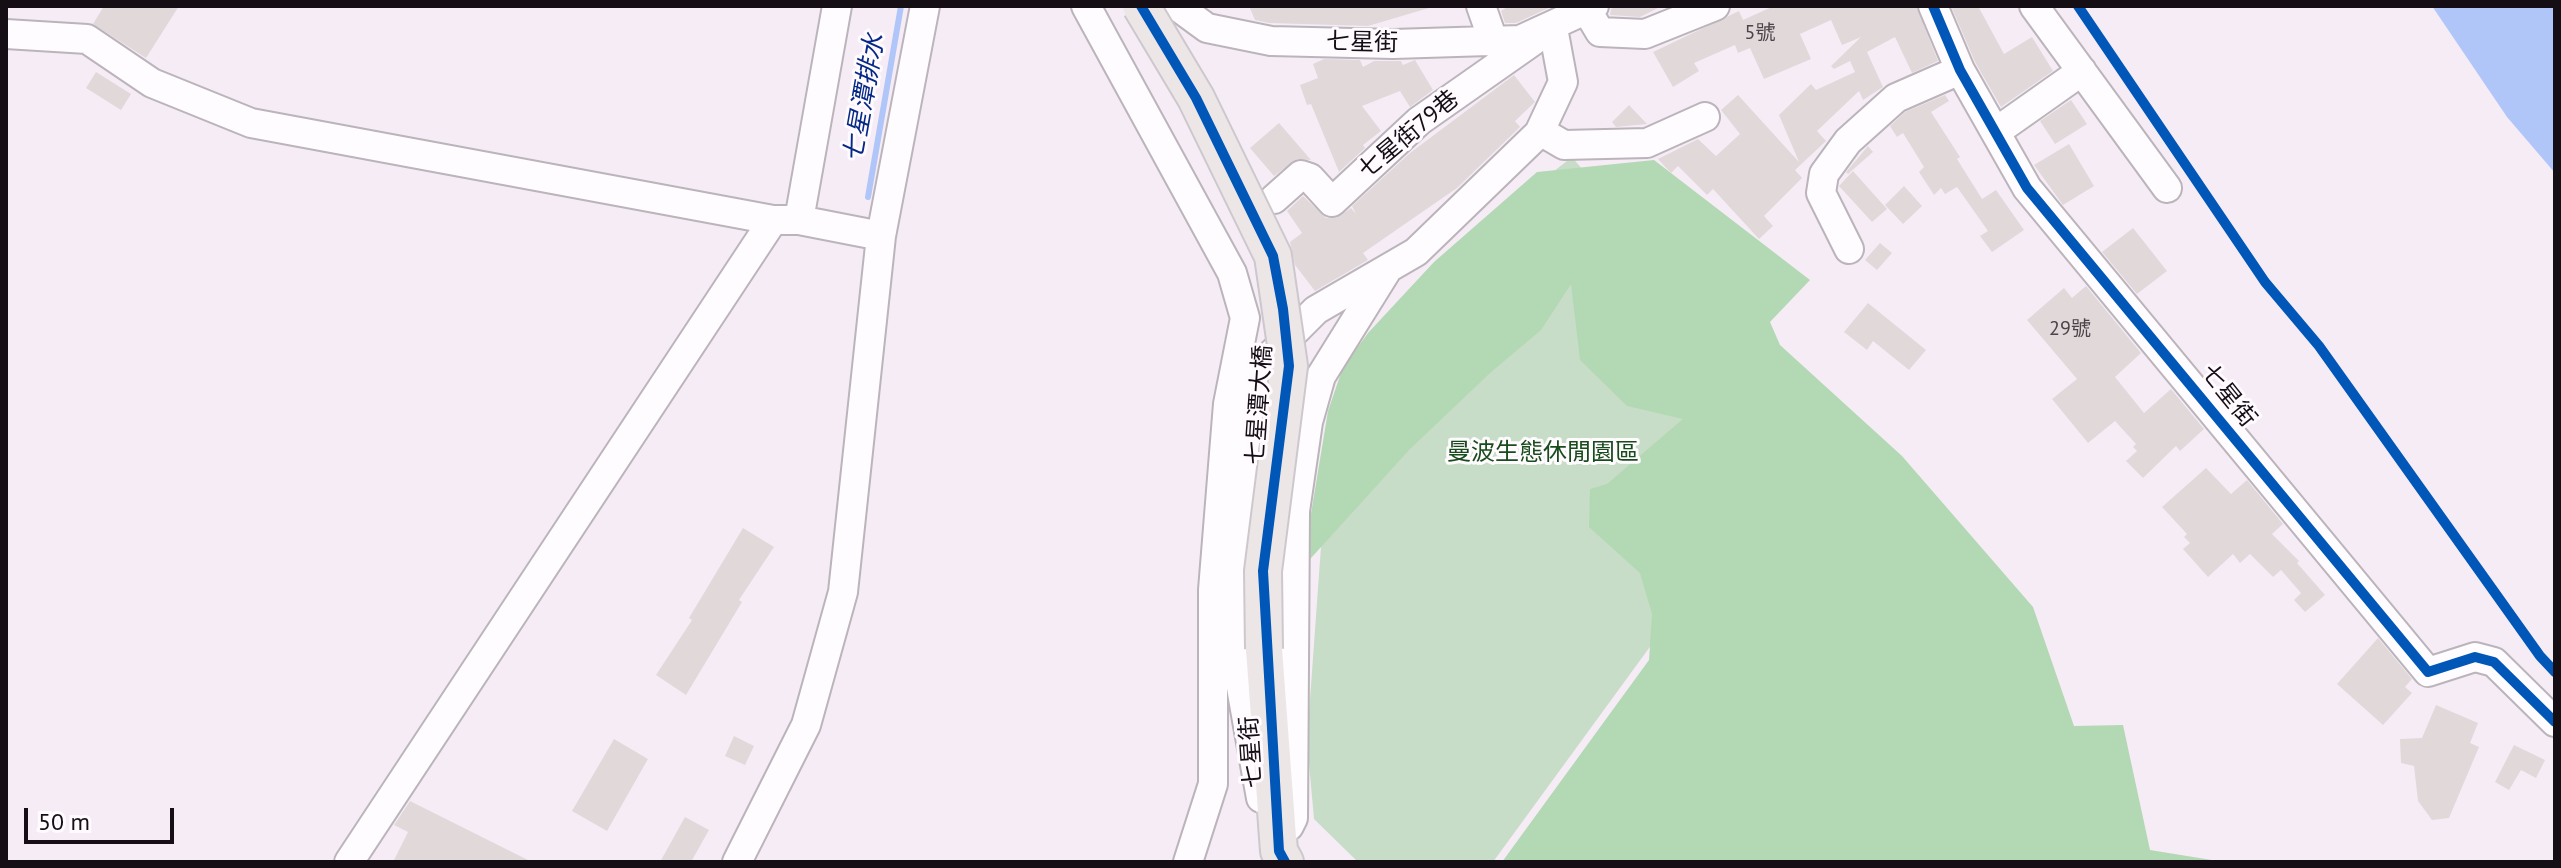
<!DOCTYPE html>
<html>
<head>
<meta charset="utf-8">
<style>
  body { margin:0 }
  #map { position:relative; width:2561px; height:868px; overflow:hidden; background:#f6ecf6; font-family:"PT Sans",sans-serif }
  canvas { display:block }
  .frame { position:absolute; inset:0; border:8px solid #150f15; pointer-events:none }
  .scale { position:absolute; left:24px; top:808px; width:150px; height:36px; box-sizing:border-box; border:4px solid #150f15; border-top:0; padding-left:10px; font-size:24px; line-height:28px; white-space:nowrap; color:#150f15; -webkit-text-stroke:6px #fefafe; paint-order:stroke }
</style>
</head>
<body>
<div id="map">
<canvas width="2561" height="868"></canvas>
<div class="frame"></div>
<div class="scale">50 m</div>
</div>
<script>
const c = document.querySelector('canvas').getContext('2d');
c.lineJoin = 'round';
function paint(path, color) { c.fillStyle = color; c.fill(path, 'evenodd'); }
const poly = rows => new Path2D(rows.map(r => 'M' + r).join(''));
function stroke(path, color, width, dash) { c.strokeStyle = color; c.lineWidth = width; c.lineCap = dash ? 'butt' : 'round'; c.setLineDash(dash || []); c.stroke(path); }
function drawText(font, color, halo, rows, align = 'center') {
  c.font = font + ' "PT Sans","Noto Sans TC",sans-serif'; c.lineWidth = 6; c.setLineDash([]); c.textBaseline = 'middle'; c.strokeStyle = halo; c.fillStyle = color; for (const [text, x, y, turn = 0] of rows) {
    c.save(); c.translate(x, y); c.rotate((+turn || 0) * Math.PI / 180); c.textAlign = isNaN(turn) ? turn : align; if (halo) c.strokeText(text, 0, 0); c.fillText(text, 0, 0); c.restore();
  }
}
const green = poly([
  [1572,157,1774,399,1792,452,1493,862,1358,862,1314,819,1307,741,1322,533,1437,263]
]);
const forest = poly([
  [1654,160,1810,280,1770,322,1780,345,1902,456,2033,607,2074,726,2123,725,2150,850,2224,862,1502,862,1649,660,1652,614,1640,573,1589,527,1590,489,1607,484,1683,419,1627,406,1580,360,1571,284,1541,330,1490,373,1409,450,1302,568,1328,411,1343,367,1368,333,1434,262,1537,172]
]);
const water = poly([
  [2432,6,2555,6,2555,173,2507,117]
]);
const stream = poly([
  [868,197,901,6]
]);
const building = poly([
  [104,6,179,6,146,58,93,24],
  [1249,6,1428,6,1429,8,1368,26,1269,23,1255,20],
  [1509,6,1553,6,1516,23,1505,23,1501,11],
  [1616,6,1662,6,1640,17,1610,15,1611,9],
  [1774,6,1916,6,1938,61,1912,73,1895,37,1867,52,1883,87,1863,100,1859,91,1817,131,1826,141,1795,170,1802,178,1764,216,1773,226,1759,239,1713,189,1707,195,1678,166,1671,173,1658,159,1698,139,1716,156,1740,134,1721,110,1738,95,1799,162,1779,115,1811,84,1816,90,1855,72,1850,61,1834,69,1831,66,1861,37,1842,45,1831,20,1800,34,1811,59,1764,79,1750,48,1738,53,1735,45,1694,63,1699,71,1673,87,1653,52,1739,11,1743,20],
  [1951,6,1978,6,2004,54,2032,37,2053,71,2001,107,1975,62],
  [1324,59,1360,60,1363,67,1374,61,1401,61,1403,65,1415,60,1433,90,1410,107,1400,91,1362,106,1381,131,1363,145,1365,148,1339,172,1311,104,1307,105,1300,85,1318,78,1313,64],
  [96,72,131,94,121,110,86,88],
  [1514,75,1535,102,1515,121,1520,127,1457,188,1363,253,1368,260,1315,291,1295,265,1290,242,1302,233,1287,211,1303,196,1326,218,1336,218,1351,208,1356,214,1352,206,1410,153],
  [1945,95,1949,101,1931,112,1960,157,1957,159,1982,199,1996,190,2024,230,1992,252,1980,236,1988,231,1957,187,1945,194,1941,188,1934,195,1919,172,1924,167,1903,133,1897,137,1890,126,1905,112],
  [2071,100,2087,124,2055,144,2040,121],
  [1629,105,1647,124,1616,127,1612,122],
  [1279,123,1311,160,1297,159,1274,176,1250,148],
  [2069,144,2094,186,2063,205,2034,165],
  [1868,146,1873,152,1848,174,1846,172],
  [1853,171,1887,209,1872,222,1839,186],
  [1904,186,1922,206,1903,224,1885,205],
  [2133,228,2167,271,2137,294,2102,252],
  [1880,243,1892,253,1877,270,1865,260],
  [2086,286,2141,353,2115,377,2144,413,2171,389,2204,429,2180,451,2176,446,2143,478,2126,461,2137,451,2133,447,2136,444,2115,421,2088,443,2052,399,2077,379,2027,320,2064,288,2072,298],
  [1868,303,1926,350,1909,370,1873,341,1867,350,1844,332],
  [2206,468,2231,494,2247,480,2283,524,2272,534,2299,561,2297,563,2325,595,2305,612,2294,600,2301,593,2281,570,2273,577,2250,554,2240,563,2233,554,2208,577,2183,549,2190,543,2184,537,2187,534,2162,507],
  [743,528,774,547,739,600,742,602,686,695,656,675,692,620,689,618],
  [2378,638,2412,679,2405,687,2412,693,2383,725,2337,684],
  [2436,705,2478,723,2470,743,2479,747,2449,818,2432,820,2418,801,2414,766,2401,763,2400,739,2422,738],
  [734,736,754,746,745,765,725,756],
  [614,739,648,759,607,831,572,811],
  [2514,745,2545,760,2536,778,2521,770,2509,790,2495,782],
  [410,801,532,862,393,862,408,832,394,825],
  [685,817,709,830,691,862,660,862]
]);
const minor = poly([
  [1086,6,1232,273,1245,318,1228,404,1213,590,1213,784,1188,862],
  [1177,6,1207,28,1271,41,1393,44,1520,40,1594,6],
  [1481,6,1494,43],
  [1933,6,1960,70,2027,188,2428,672,2475,657,2494,662,2555,722],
  [2034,6,2167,188],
  [1588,12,1600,32,1645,34,1715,6],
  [6,34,87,39,152,83,251,123,773,220,799,220,881,236,925,6],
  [1540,131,1564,145,1647,143,1705,117],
  [1997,131,2082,71],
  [1274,199,1301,175,1310,178,1332,202,1419,121,1533,41],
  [799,220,837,6],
  [1849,249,1821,193,1824,174,1848,141,1896,98,1960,70],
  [1261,798,1239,676,1239,504,1250,398,1271,355,1316,310,1416,252,1539,133,1563,82,1553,28],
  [1289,826,1293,818,1295,511,1308,422,1321,376,1387,270],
  [349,862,773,220],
  [737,862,806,725,843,592,881,236]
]);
const major = poly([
  [1264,649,1279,851,1285,862]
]);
const majorBridge = poly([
  [1141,6,1196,98,1273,256,1289,366,1263,571,1264,649]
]);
const cycleway = poly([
  [1141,6,1196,98,1273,256,1283,309,1289,366,1263,571,1279,851,1285,862],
  [1933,6,1960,70,2027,188,2428,672,2475,657,2494,662,2555,722],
  [2078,6,2265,282,2319,346,2540,656,2555,672]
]);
const numberNames = [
  ["5號",1760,33],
  ["29號",2070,329]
];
const streetNames = [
  ["七星街",1362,43,1],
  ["七星街79巷",1409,135,-40],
  ["七星街",2228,396,51],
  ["七星潭大橋",1260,405,-86],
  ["七星街",1252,752,-94]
];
const parkNames = [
  ["曼波生態休閒園區",1543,453]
];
const waterNames = [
  ["七星潭排水",865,98,-80]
];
paint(green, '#c7ddc7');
paint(forest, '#b3d8b4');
paint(water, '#b1c6f8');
stroke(stream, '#b1c6f8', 6);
paint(building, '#e1d8da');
stroke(minor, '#bbb4bb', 32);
stroke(major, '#cdc8cd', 40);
stroke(minor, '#fefcfe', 28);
stroke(major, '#ece6e7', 36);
stroke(majorBridge, '#cdc8cd', 40, []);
stroke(majorBridge, '#ece6e7', 36);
stroke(cycleway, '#0057b8', 10);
drawText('20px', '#4a4348', null, numberNames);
drawText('24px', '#150f15', '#fefafe', streetNames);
drawText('24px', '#184c1c', '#fefafe', parkNames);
drawText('italic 26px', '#062986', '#fefafe', waterNames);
</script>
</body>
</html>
